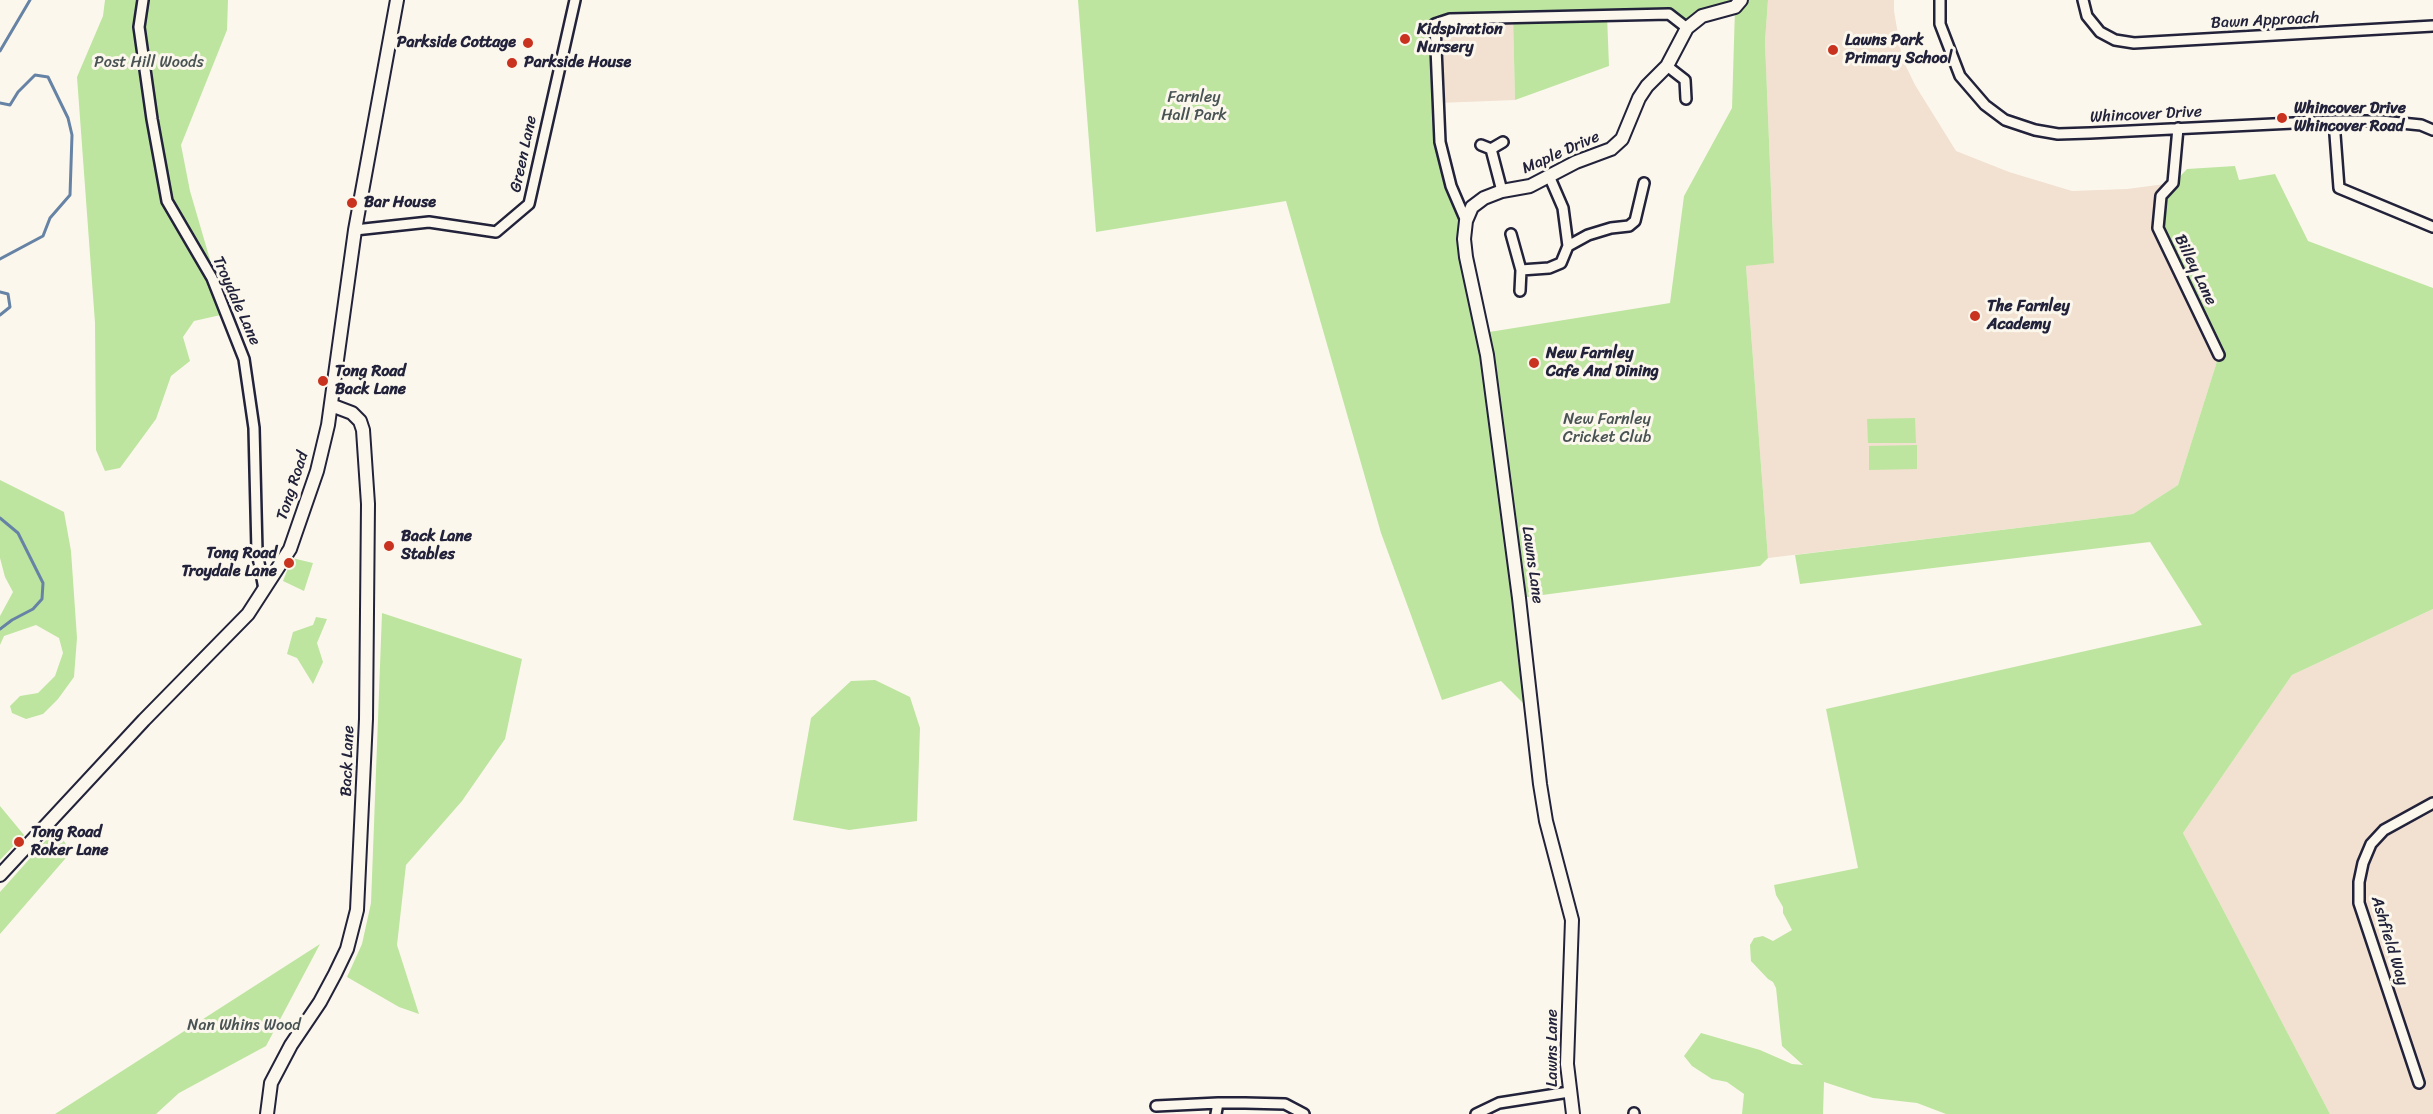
<!DOCTYPE html>
<html>
<head>
<meta charset="utf-8">
<style>
  body { margin:0 }
  canvas { display:block; background:#fbf7ec }
</style>
</head>
<body>
<canvas width="2433" height="1114"></canvas>
<script>
const c = document.querySelector('canvas').getContext('2d');
c.lineJoin = 'round';
function paint(path, color) { c.fillStyle = color; c.fill(path, 'evenodd'); }
const poly = rows => new Path2D(rows.map(r => 'M' + r).join(''));
function stroke(path, color, width, dash) { c.strokeStyle = color; c.lineWidth = width; c.lineCap = dash ? 'butt' : 'round'; c.setLineDash(dash || []); c.stroke(path); }
function drawText(font, color, halo, rows, align = 'center') {
  c.font = font + ' Sriracha,sans-serif'; c.lineWidth = 6; c.setLineDash([]); c.textBaseline = 'middle'; c.strokeStyle = halo; c.fillStyle = color; for (const [text, x, y, turn = 0] of rows) {
    c.save(); c.translate(x, y); c.rotate((+turn || 0) * Math.PI / 180); c.textAlign = isNaN(turn) ? turn : align; if (halo) c.strokeText(text, 0, 0); c.fillText(text, 0, 0); c.restore();
  }
}
const built = poly([
  [1768,0,1894,0,1894,11,1902,58,1915,85,1956,151,2009,172,2072,191,2127,189,2173,183,2219,355,2178,485,2133,514,1768,558,1746,266,1774,262,1765,42],
  [1513,17,1515,100,1438,103,1435,24],
  [2433,609,2433,1114,2330,1114,2183,833,2292,675]
]);
const green = poly([
  [105,0,228,0,227,30,181,145,190,191,211,263,210,274,225,314,194,321,183,337,190,361,171,376,156,419,120,468,105,471,96,450,95,323,77,77,103,16],
  [1078,0,1768,0,1765,42,1774,263,1746,266,1768,558,1760,566,1520,598,1533,713,1501,681,1442,700,1381,533,1286,201,1096,232],
  [1735,8,1732,108,1684,196,1670,303,1483,333,1458,202,1440,142,1435,24,1513,17,1515,100,1609,66,1607,15,1669,14,1687,28],
  [2235,166,2239,180,2275,174,2308,241,2433,288,2433,609,2292,675,2183,833,2330,1114,1946,1114,1917,1103,1873,1098,1824,1082,1823,1114,1742,1114,1744,1094,1727,1082,1712,1079,1692,1066,1684,1056,1701,1033,1760,1050,1792,1064,1803,1065,1782,1046,1776,988,1773,982,1768,979,1751,961,1750,945,1754,938,1763,936,1773,941,1792,930,1783,913,1783,907,1776,895,1774,885,1858,868,1826,709,2202,625,2150,542,1800,584,1795,555,2133,514,2178,485,2219,355,2158,228,2161,196,2187,169],
  [1915,418,1916,443,1868,443,1867,419],
  [1917,445,1917,469,1869,470,1869,446],
  [0,480,64,512,71,551,77,638,74,677,58,699,43,714,26,719,12,713,10,706,20,696,38,693,55,676,63,653,59,638,36,625,4,636,0,645,0,616,13,592,5,577,0,558],
  [292,558,313,563,304,591,283,581],
  [382,613,522,659,505,739,462,801,406,865,397,945,419,1014,399,1007,347,977,362,944,371,903],
  [316,617,327,619,317,643,323,662,313,684,297,658,287,654,293,632,313,625],
  [875,680,910,697,920,728,917,821,849,830,793,820,811,718,851,681],
  [0,806,24,835,0,860],
  [56,829,71,852,0,934,0,892],
  [320,944,266,1046,179,1093,156,1114,55,1114]
]);
const stream = poly([
  [0,51,30,0],
  [0,103,10,105,18,92,35,75,48,77,68,118,72,135,70,195,50,218,43,236,0,259],
  [0,292,8,294,10,307,0,315],
  [0,518,18,533,43,583,42,599,33,609,12,620,0,629]
]);
const street = poly([
  [143,0,139,27,152,119,167,201,212,278,244,359,254,428,257,552,264,589],
  [1940,0,1940,24,1960,76,1985,105,2005,120,2035,130,2058,134,2090,133,2334,121,2381,121,2421,125,2433,130],
  [2083,0,2087,16,2100,32,2115,40,2134,43,2433,26],
  [1667,66,1685,80,1686,99],
  [2334,121,2339,188,2433,227],
  [2178,128,2173,183,2161,196,2158,228,2219,355],
  [1481,145,1491,149,1502,191],
  [1491,149,1503,142],
  [1550,178,1563,208,1568,246,1588,235,1611,228,1629,226,1635,221,1644,183],
  [1466,221,1451,186,1440,142,1435,24,1450,19,1669,14,1687,28],
  [355,230,429,222,496,232,529,204,575,0],
  [1511,234,1521,270,1549,268,1561,263,1568,246],
  [1520,291,1521,270],
  [2419,1083,2359,903,2359,882,2363,863,2371,844,2384,830,2433,803],
  [1156,1106,1218,1103],
  [1634,1113,1634,1114],
  [1216,1114,1218,1103,1245,1103,1285,1104,1304,1114],
  [1476,1114,1499,1103,1569,1092]
]);
const secondary = poly([
  [0,875,144,720,248,614,290,549,317,471,328,425,355,230,397,0],
  [267,1114,271,1083,291,1045,320,1002,335,974,347,949,357,910,366,719,368,504,363,430,360,421,352,413,331,405],
  [1573,1114,1567,1064,1572,920,1546,821,1540,784,1519,598,1487,355,1466,257,1464,239,1466,221,1472,207,1484,198,1502,191,1530,186,1576,162,1611,149,1622,139,1639,98,1647,86,1667,66,1687,28,1702,16,1735,7,1741,0]
]);
const markers = [
  [1405,39,6,"#c8321e"],
  [528,43,6,"#c8321e"],
  [1833,50,6,"#c8321e"],
  [512,63,6,"#c8321e"],
  [2282,118,6,"#c8321e"],
  [352,203,6,"#c8321e"],
  [1975,316,6,"#c8321e"],
  [1534,363,6,"#c8321e"],
  [323,381,6,"#c8321e"],
  [389,546,6,"#c8321e"],
  [289,563,6,"#c8321e"],
  [19,842,6,"#c8321e"]
];
const streetNames = [
  ["Bawn Approach",2265,21,-3],
  ["Whincover Drive",2146,115,-3],
  ["Maple Drive",1561,153,-24],
  ["Green Lane",524,154,-78],
  ["Billey Lane",2195,270,64],
  ["Troydale Lane",236,301,66],
  ["Tong Road",293,486,-72],
  ["Lawns Lane",1532,565,82],
  ["Back Lane",348,761,-88],
  ["Ashfield Way",2389,941,73],
  ["Lawns Lane",1553,1048,-90]
];
const poiNames = [
  ["Kidspiration",1417,30],
  ["Nursery",1417,48],
  ["Lawns Park",1845,41],
  ["Primary School",1845,59],
  ["Parkside Cottage",516,43,"right"],
  ["Parkside House",524,63],
  ["Whincover Drive",2294,109],
  ["Whincover Road",2294,127],
  ["Bar House",364,203],
  ["The Farnley",1987,307],
  ["Academy",1987,325],
  ["New Farnley",1546,354],
  ["Cafe And Dining",1546,372],
  ["Tong Road",335,372],
  ["Back Lane",335,390],
  ["Back Lane",401,537],
  ["Stables",401,555],
  ["Tong Road",277,554,"right"],
  ["Troydale Lane",277,572,"right"],
  ["Tong Road",31,833],
  ["Roker Lane",31,851]
];
const parkNames = [
  ["Post Hill Woods",149,63],
  ["Farnley",1194,98],
  ["Hall Park",1194,116],
  ["New Farnley",1607,420],
  ["Cricket Club",1607,438],
  ["Nan Whins Wood",244,1026]
];
paint(built, '#f2e0d0');
paint(green, '#bee5a0');
stroke(stream, '#6683a6', 3);
stroke(street, '#22223b', 14);
stroke(secondary, '#22223b', 16);
stroke(street, '#fbf7ec', 9);
stroke(secondary, '#fbf7ec', 12);
for (const [x, y, r, color] of markers) { const dot = new Path2D(); dot.arc(x, y, r, 0, 2 * Math.PI); c.fillStyle = color; c.fill(dot); stroke(dot, '#fbf7ec', 2); }
drawText('16px', '#22223b', '#fbf7ec', streetNames);
drawText('bold 16px', '#22223b', '#fbf7ec', poiNames, 'left');
drawText('16px', '#495354', '#fbf7ec', parkNames);
</script>
</body>
</html>
